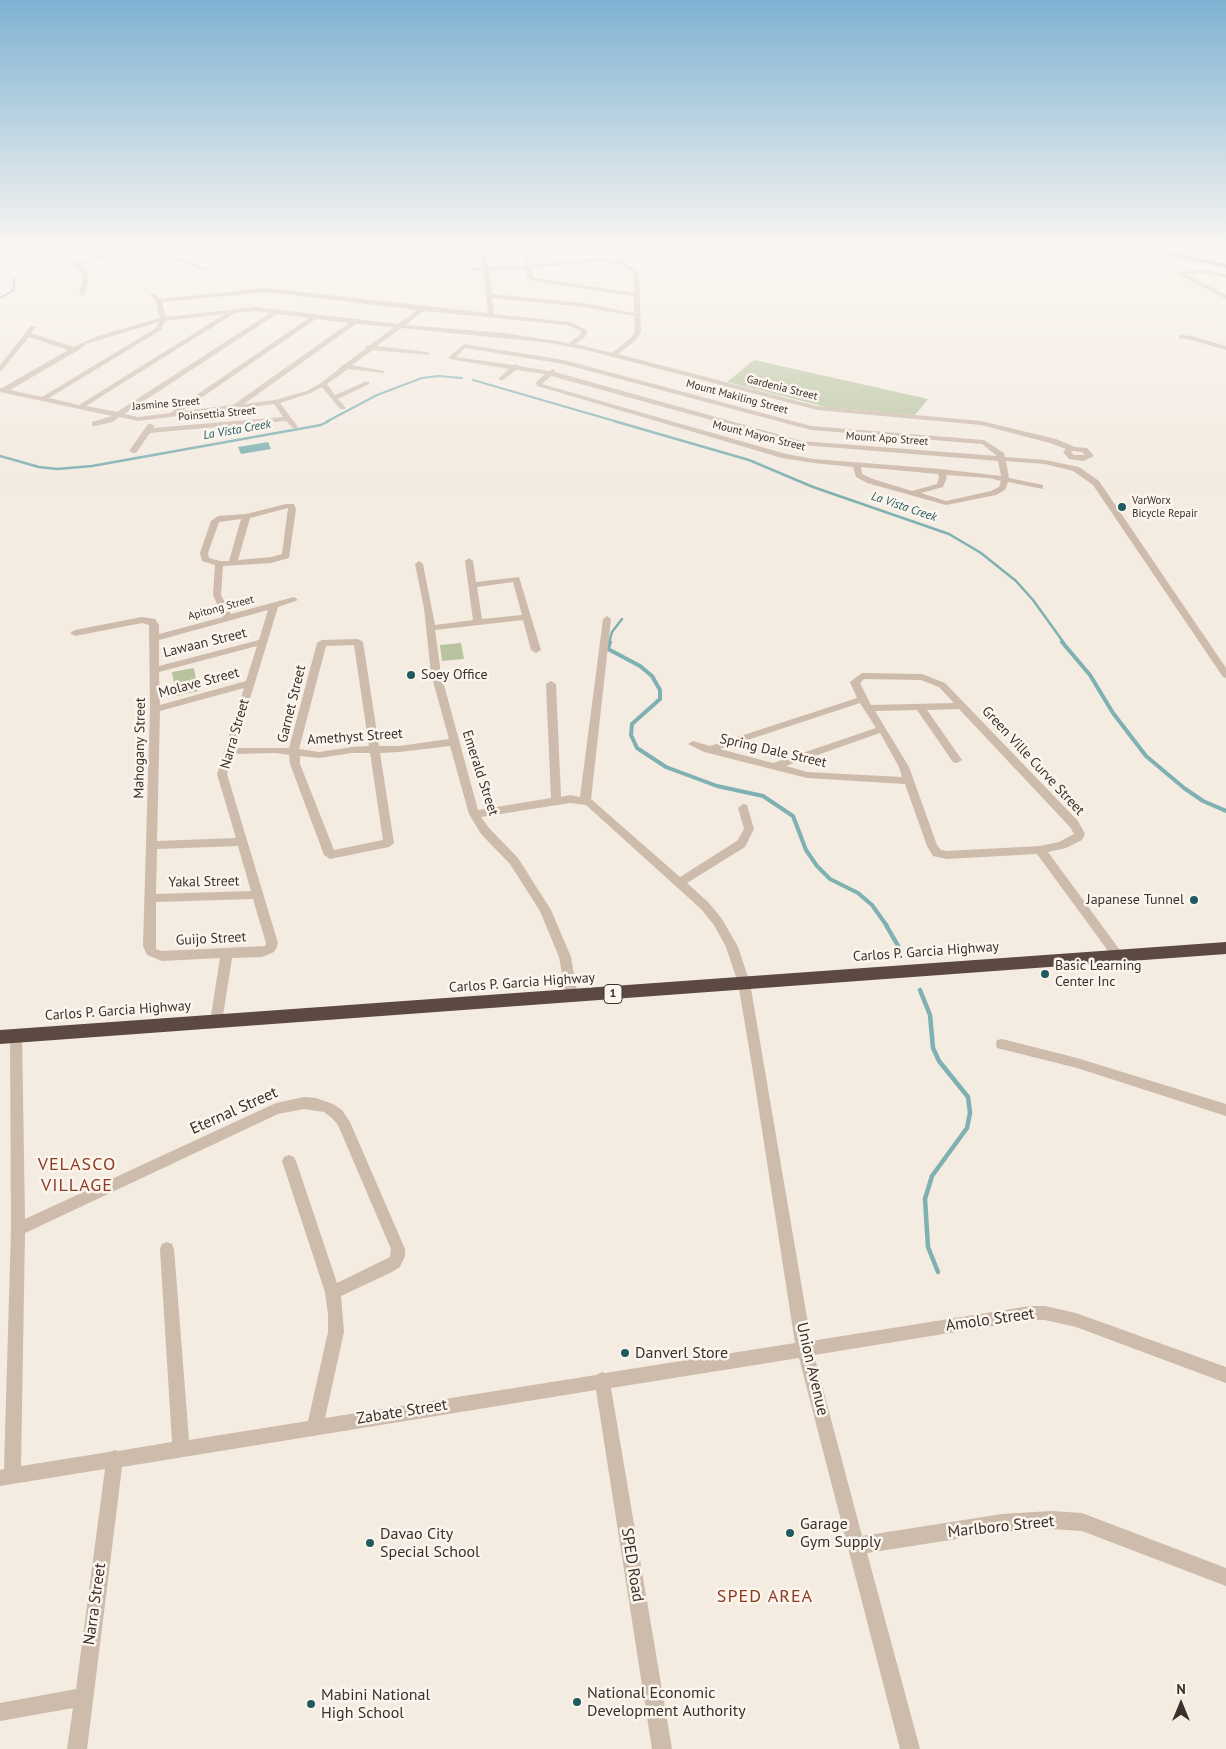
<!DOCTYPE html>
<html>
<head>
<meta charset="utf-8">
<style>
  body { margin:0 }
  #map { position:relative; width:1226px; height:1749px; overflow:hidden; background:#f4ebe1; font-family:"PT Sans",sans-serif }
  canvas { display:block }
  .north { position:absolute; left:1156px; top:1679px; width:50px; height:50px; -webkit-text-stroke:4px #fbf5ee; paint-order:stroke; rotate:0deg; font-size:14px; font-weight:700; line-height:20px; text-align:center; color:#3b302b }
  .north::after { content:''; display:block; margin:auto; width:18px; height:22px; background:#3b302b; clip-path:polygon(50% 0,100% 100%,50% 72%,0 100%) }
</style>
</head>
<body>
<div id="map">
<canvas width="1226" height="1749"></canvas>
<div class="north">N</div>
</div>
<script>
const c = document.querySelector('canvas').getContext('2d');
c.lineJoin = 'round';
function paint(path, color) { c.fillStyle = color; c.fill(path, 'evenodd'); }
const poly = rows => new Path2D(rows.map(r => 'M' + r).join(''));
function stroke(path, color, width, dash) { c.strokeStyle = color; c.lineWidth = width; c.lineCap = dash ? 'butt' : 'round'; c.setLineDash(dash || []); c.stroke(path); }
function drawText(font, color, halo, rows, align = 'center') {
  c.font = font + ' "PT Sans",sans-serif'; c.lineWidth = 5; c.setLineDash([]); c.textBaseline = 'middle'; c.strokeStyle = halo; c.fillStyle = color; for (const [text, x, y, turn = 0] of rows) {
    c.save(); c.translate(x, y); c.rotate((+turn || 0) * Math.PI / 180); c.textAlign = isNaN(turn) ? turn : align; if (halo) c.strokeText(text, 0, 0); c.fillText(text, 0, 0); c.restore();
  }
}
const green = poly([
  [754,360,928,399,915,415,826,407,727,382],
  [461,643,464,659,442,661,440,645],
  [194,668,198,691,176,696,172,672]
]);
const water = poly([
  [268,442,271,449,241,454,238,447]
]);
const streamFar3 = poly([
  [0,298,14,290,14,279],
  [473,380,618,422],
  [326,422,377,395,422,378,438,376,462,378]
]);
const streamFar2 = poly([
  [614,421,749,460,813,487,949,534,981,553,1016,581,1033,600,1064,643],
  [0,456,39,467,57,469,92,466,321,425,329,421],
  [609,643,612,632,622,619]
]);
const streamFar1 = poly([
  [610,642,608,649,640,666,652,676,660,690,660,699,632,724,631,735,637,748,666,767,717,786,763,796,793,816,806,850,817,866,830,879,858,893,872,905,887,926],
  [1062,642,1090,675,1113,713,1146,756,1184,788,1203,801,1226,811]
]);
const stream = poly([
  [886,925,901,951],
  [920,990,930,1015,933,1048,939,1061,968,1097,970,1113,967,1128,932,1176,925,1199,928,1247,938,1272]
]);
const street = poly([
  [42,248,51,248,70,257,78,262,118,248,127,248,81,265,86,269,89,277,85,294,82,296,79,294,83,277,80,270,66,259,42,248],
  [148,248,157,248,209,270,204,271,148,248],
  [487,248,494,248,487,255,488,267,525,265,523,257,531,248,537,248,529,257,530,265,598,258,616,260,637,248,642,248,621,262,635,268,639,273,641,332,636,340,618,354,817,406,981,421,1056,439,1075,447,1087,448,1094,456,1083,461,1069,459,1063,452,1066,449,1050,443,981,425,817,410,586,350,550,343,401,328,377,346,427,352,429,353,429,355,373,350,352,365,384,371,384,373,348,369,327,384,335,395,365,382,369,382,369,384,338,399,346,408,344,409,340,409,322,387,311,393,280,403,298,427,294,429,286,421,150,433,136,453,133,453,129,451,148,424,151,424,155,426,153,428,283,417,274,404,138,421,119,417,113,422,95,426,92,426,92,422,112,416,0,392,0,388,2,388,68,350,29,337,2,370,0,371,0,365,31,326,36,327,31,333,73,347,98,336,160,318,156,302,150,295,153,293,160,299,267,288,488,313,483,270,471,271,468,269,483,267,481,255,487,248],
  [598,262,616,264,631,270,633,273,634,293,537,278,533,276,531,268,598,262],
  [525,269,527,277,533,281,634,296,634,313,583,303,492,294,489,270,525,269],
  [267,292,417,310,398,324,255,307,166,317,162,302,267,292],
  [492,298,583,307,634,316,635,332,631,338,612,353,576,344,586,336,587,330,570,322,494,314,492,298],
  [255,311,270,313,117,412,86,406,235,313,255,311],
  [423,311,567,325,581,331,581,334,569,343,504,333,406,325,423,311],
  [225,314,79,405,49,398,161,330,165,321,225,314],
  [277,314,309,318,170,413,138,417,124,414,277,314],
  [316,319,349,323,233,405,182,411,316,319],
  [159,322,156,328,42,397,10,390,77,351,86,344,159,322],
  [356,324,394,327,370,345,366,346,366,348,345,364,342,365,341,367,321,383,307,391,275,400,244,404,356,324],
  [1073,451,1082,452,1085,455,1074,455,1071,452,1073,451],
  [1203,269,1226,274,1226,278,1203,273,1185,274,1226,295,1226,299,1175,273,1203,269],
  [1181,335,1192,336,1226,346,1226,350,1191,340,1179,338,1178,337,1181,335],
  [464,344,564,360,811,426,984,440,1004,453,1005,457,1045,460,1079,467,1099,481,1226,668,1226,678,1223,677,1093,485,1073,471,1045,464,1006,461,1009,478,1043,485,1043,489,1008,482,1005,490,996,495,946,505,867,483,856,477,853,467,814,463,782,458,537,386,536,382,545,374,516,370,503,380,499,380,499,378,509,369,449,359,449,357,464,344],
  [465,348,563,364,811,430,982,444,997,456,802,441,555,372,555,370,553,369,549,371,519,366,516,364,513,365,456,357,465,348],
  [551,376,802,445,998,461,1001,476,941,469,814,459,786,454,542,384,551,376],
  [861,467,938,474,939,477,937,484,912,491,873,479,862,474,861,467],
  [946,475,989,478,1001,481,999,487,991,491,946,501,921,493,943,487,947,477,946,475],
  [286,504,294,504,296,509,289,558,271,563,223,566,221,595,231,614,294,597,298,600,278,607,235,748,289,748,317,643,322,640,358,639,363,642,379,746,399,746,449,739,431,674,424,608,415,564,419,561,423,564,435,625,473,620,465,561,469,558,473,561,476,582,519,577,541,650,536,653,531,650,523,620,435,630,441,674,478,810,551,798,546,684,551,681,556,684,561,797,570,795,580,797,603,619,607,616,611,619,591,799,680,877,737,841,744,829,738,808,743,804,747,805,754,829,745,847,687,883,709,903,722,919,738,947,750,983,811,1341,1030,1306,1045,1306,1076,1313,1226,1367,1226,1383,1076,1327,1045,1320,1030,1320,814,1355,862,1536,1002,1514,1051,1511,1082,1513,1226,1568,1226,1586,1082,1531,1051,1529,1002,1532,867,1553,920,1749,900,1749,799,1358,611,1388,672,1749,652,1749,596,1390,122,1467,87,1749,67,1749,73,1708,0,1721,0,1703,76,1689,105,1469,0,1486,0,1470,4,1469,11,1229,10,1035,12,1031,16,1030,20,1031,22,1035,25,1219,276,1103,304,1097,316,1098,333,1104,342,1110,350,1122,405,1249,405,1256,400,1267,392,1272,341,1296,344,1332,325,1418,596,1375,602,1372,605,1373,795,1343,753,1072,738,983,726,947,714,925,701,909,586,805,570,803,481,817,489,828,518,858,551,910,571,957,578,997,576,1000,572,1002,568,1000,566,997,559,957,540,911,510,864,481,834,469,814,450,746,399,752,380,753,394,843,389,847,330,859,324,855,290,764,289,755,276,753,233,754,227,774,278,943,276,949,274,952,262,957,232,958,222,1022,220,1026,216,1027,212,1026,210,1022,220,958,162,961,147,955,143,946,150,709,149,625,142,623,75,636,70,633,75,630,142,617,155,619,159,625,159,634,223,617,213,595,215,565,202,561,200,553,211,521,218,516,246,514,286,504],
  [288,508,282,554,271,557,238,560,250,518,288,508],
  [241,519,229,561,220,561,209,558,208,553,219,522,241,519],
  [513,582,522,615,482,619,477,587,513,582],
  [268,610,259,640,159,666,159,640,268,610],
  [354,645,369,746,352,747,319,752,299,749,326,646,354,645],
  [257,646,246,681,160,705,159,672,257,646],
  [244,688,217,774,236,838,157,841,160,711,244,688],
  [352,753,370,753,383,840,334,850,300,764,300,756,319,758,352,753],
  [238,846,251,891,156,894,157,849,238,846],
  [253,899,266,943,265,946,162,951,156,949,156,902,253,899],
  [304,1109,324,1112,332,1118,338,1125,391,1249,390,1257,337,1283,296,1161,294,1157,289,1155,284,1157,282,1161,325,1292,328,1314,328,1332,308,1421,189,1440,174,1249,172,1244,167,1242,162,1244,160,1249,172,1442,118,1451,115,1450,109,1452,21,1466,25,1233,278,1114,304,1109],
  [862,673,922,674,945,683,1078,821,1085,834,1082,840,1066,848,1048,852,1122,953,1124,956,1122,959,1114,959,1037,854,947,859,933,856,927,846,905,784,807,778,704,752,688,744,693,741,710,746,857,698,850,682,862,673],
  [864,679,921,680,939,687,954,703,871,705,860,683,864,679],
  [860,703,876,728,773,763,720,749,860,703],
  [959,709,1070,827,1074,834,1059,842,1040,846,947,851,941,850,937,845,909,767,875,711,917,710,953,762,957,763,962,760,927,710,959,709],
  [880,733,899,767,902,777,807,772,786,766,880,733],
  [1002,1039,1077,1058,1226,1104,1226,1116,1077,1068,997,1048,996,1044,997,1040,1002,1039]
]);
const secondary = poly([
  [1139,248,1152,248,1226,264,1226,268,1139,248]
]);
const highway = poly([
  [1226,942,1226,954,0,1044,0,1030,1226,942]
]);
const markers = [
  [1122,507,5,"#1f5a5e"],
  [411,675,5,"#1f5a5e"],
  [1194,900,5,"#1f5a5e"],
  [1045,974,5,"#1f5a5e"],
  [625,1353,5,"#1f5a5e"],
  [790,1533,5,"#1f5a5e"],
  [370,1543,5,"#1f5a5e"],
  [577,1702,5,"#1f5a5e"],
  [311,1704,5,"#1f5a5e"]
];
const farStreetnames = [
  ["Gardenia Street",782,388,14],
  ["Mount Makiling Street",737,397,15],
  ["Jasmine Street",166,404,-5],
  ["Poinsettia Street",217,414,-5],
  ["Mount Mayon Street",759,436,14],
  ["Mount Apo Street",887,439,4],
  ["Apitong Street",221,608,-15]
];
const farPoinames = [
  ["VarWorx",1132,501],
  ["Bicycle Repair",1132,514]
];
const farWaternames = [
  ["La Vista Creek",237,430,-10],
  ["La Vista Creek",904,507,19]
];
const shields = [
  [613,994,18]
];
const shieldNames = [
  ["1",613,994]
];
const streetNames = [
  ["Lawaan Street",205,643,-14],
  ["Molave Street",199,683,-15],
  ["Garnet Street",292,704,-76],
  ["Narra Street",235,734,-74],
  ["Amethyst Street",355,737,-4],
  ["Mahogany Street",140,748,-89],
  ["Spring Dale Street",773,751,13],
  ["Green Ville Curve Street",1033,761,47],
  ["Emerald Street",480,773,72],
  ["Yakal Street",204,882,-1],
  ["Guijo Street",211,939,-3],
  ["Carlos P. Garcia Highway",926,952,-4],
  ["Carlos P. Garcia Highway",522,983,-4],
  ["Carlos P. Garcia Highway",118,1011,-4]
];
const poiNames = [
  ["Soey Office",421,675],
  ["Japanese Tunnel",1184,900,"right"],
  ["Basic Learning",1055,966],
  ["Center Inc",1055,982]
];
const nearStreetnames = [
  ["Eternal Street",234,1111,-24],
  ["Amolo Street",990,1320,-8],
  ["Union Avenue",812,1369,77],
  ["Zabate Street",402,1412,-9],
  ["Marlboro Street",1001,1527,-6],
  ["SPED Road",632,1565,81],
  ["Narra Street",95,1604,-82]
];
const nearPoinames = [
  ["Danverl Store",635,1353],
  ["Garage",800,1524],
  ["Gym Supply",800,1542],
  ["Davao City",380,1534],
  ["Special School",380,1552],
  ["National Economic",587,1693],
  ["Development Authority",587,1711],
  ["Mabini National",321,1695],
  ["High School",321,1713]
];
const nearNeighbourhoodnames = [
  ["VELASCO",77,1165],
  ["VILLAGE",77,1186],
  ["SPED AREA",765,1597]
];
paint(green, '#b8c4a0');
paint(water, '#7fb0b2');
stroke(streamFar3, '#7fb0b2', 2);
stroke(streamFar2, '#7fb0b2', 2.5);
stroke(streamFar1, '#7fb0b2', 4);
stroke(stream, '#7fb0b2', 4.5);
paint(street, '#cdbbac');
paint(secondary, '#a18a7d');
paint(highway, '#5c4a42');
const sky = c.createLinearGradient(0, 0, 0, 493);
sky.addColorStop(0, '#7eb2d2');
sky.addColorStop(0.5, '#faf6f2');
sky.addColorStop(1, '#faf6f200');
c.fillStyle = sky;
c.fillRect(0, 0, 1226, 493);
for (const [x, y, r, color] of markers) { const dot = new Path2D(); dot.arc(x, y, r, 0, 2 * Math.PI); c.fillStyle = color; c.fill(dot); stroke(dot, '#fbf5ee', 2); }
drawText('11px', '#3b302b', '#fbf5ee', farStreetnames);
drawText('11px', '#3b302b', '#fbf5ee', farPoinames, 'left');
drawText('italic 12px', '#1f5a5e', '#fbf5ee', farWaternames);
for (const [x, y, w] of shields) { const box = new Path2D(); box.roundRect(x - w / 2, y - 9.5, w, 19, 4); c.fillStyle = '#fbf5ee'; c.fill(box); stroke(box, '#3b302b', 1); }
drawText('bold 12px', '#3b302b', null, shieldNames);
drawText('14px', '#3b302b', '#fbf5ee', streetNames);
drawText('14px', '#3b302b', '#fbf5ee', poiNames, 'left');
drawText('16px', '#3b302b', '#fbf5ee', nearStreetnames);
drawText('16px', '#3b302b', '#fbf5ee', nearPoinames, 'left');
c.letterSpacing = '1px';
drawText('18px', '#8c3b22', '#fbf5ee', nearNeighbourhoodnames);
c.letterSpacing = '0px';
</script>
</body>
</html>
